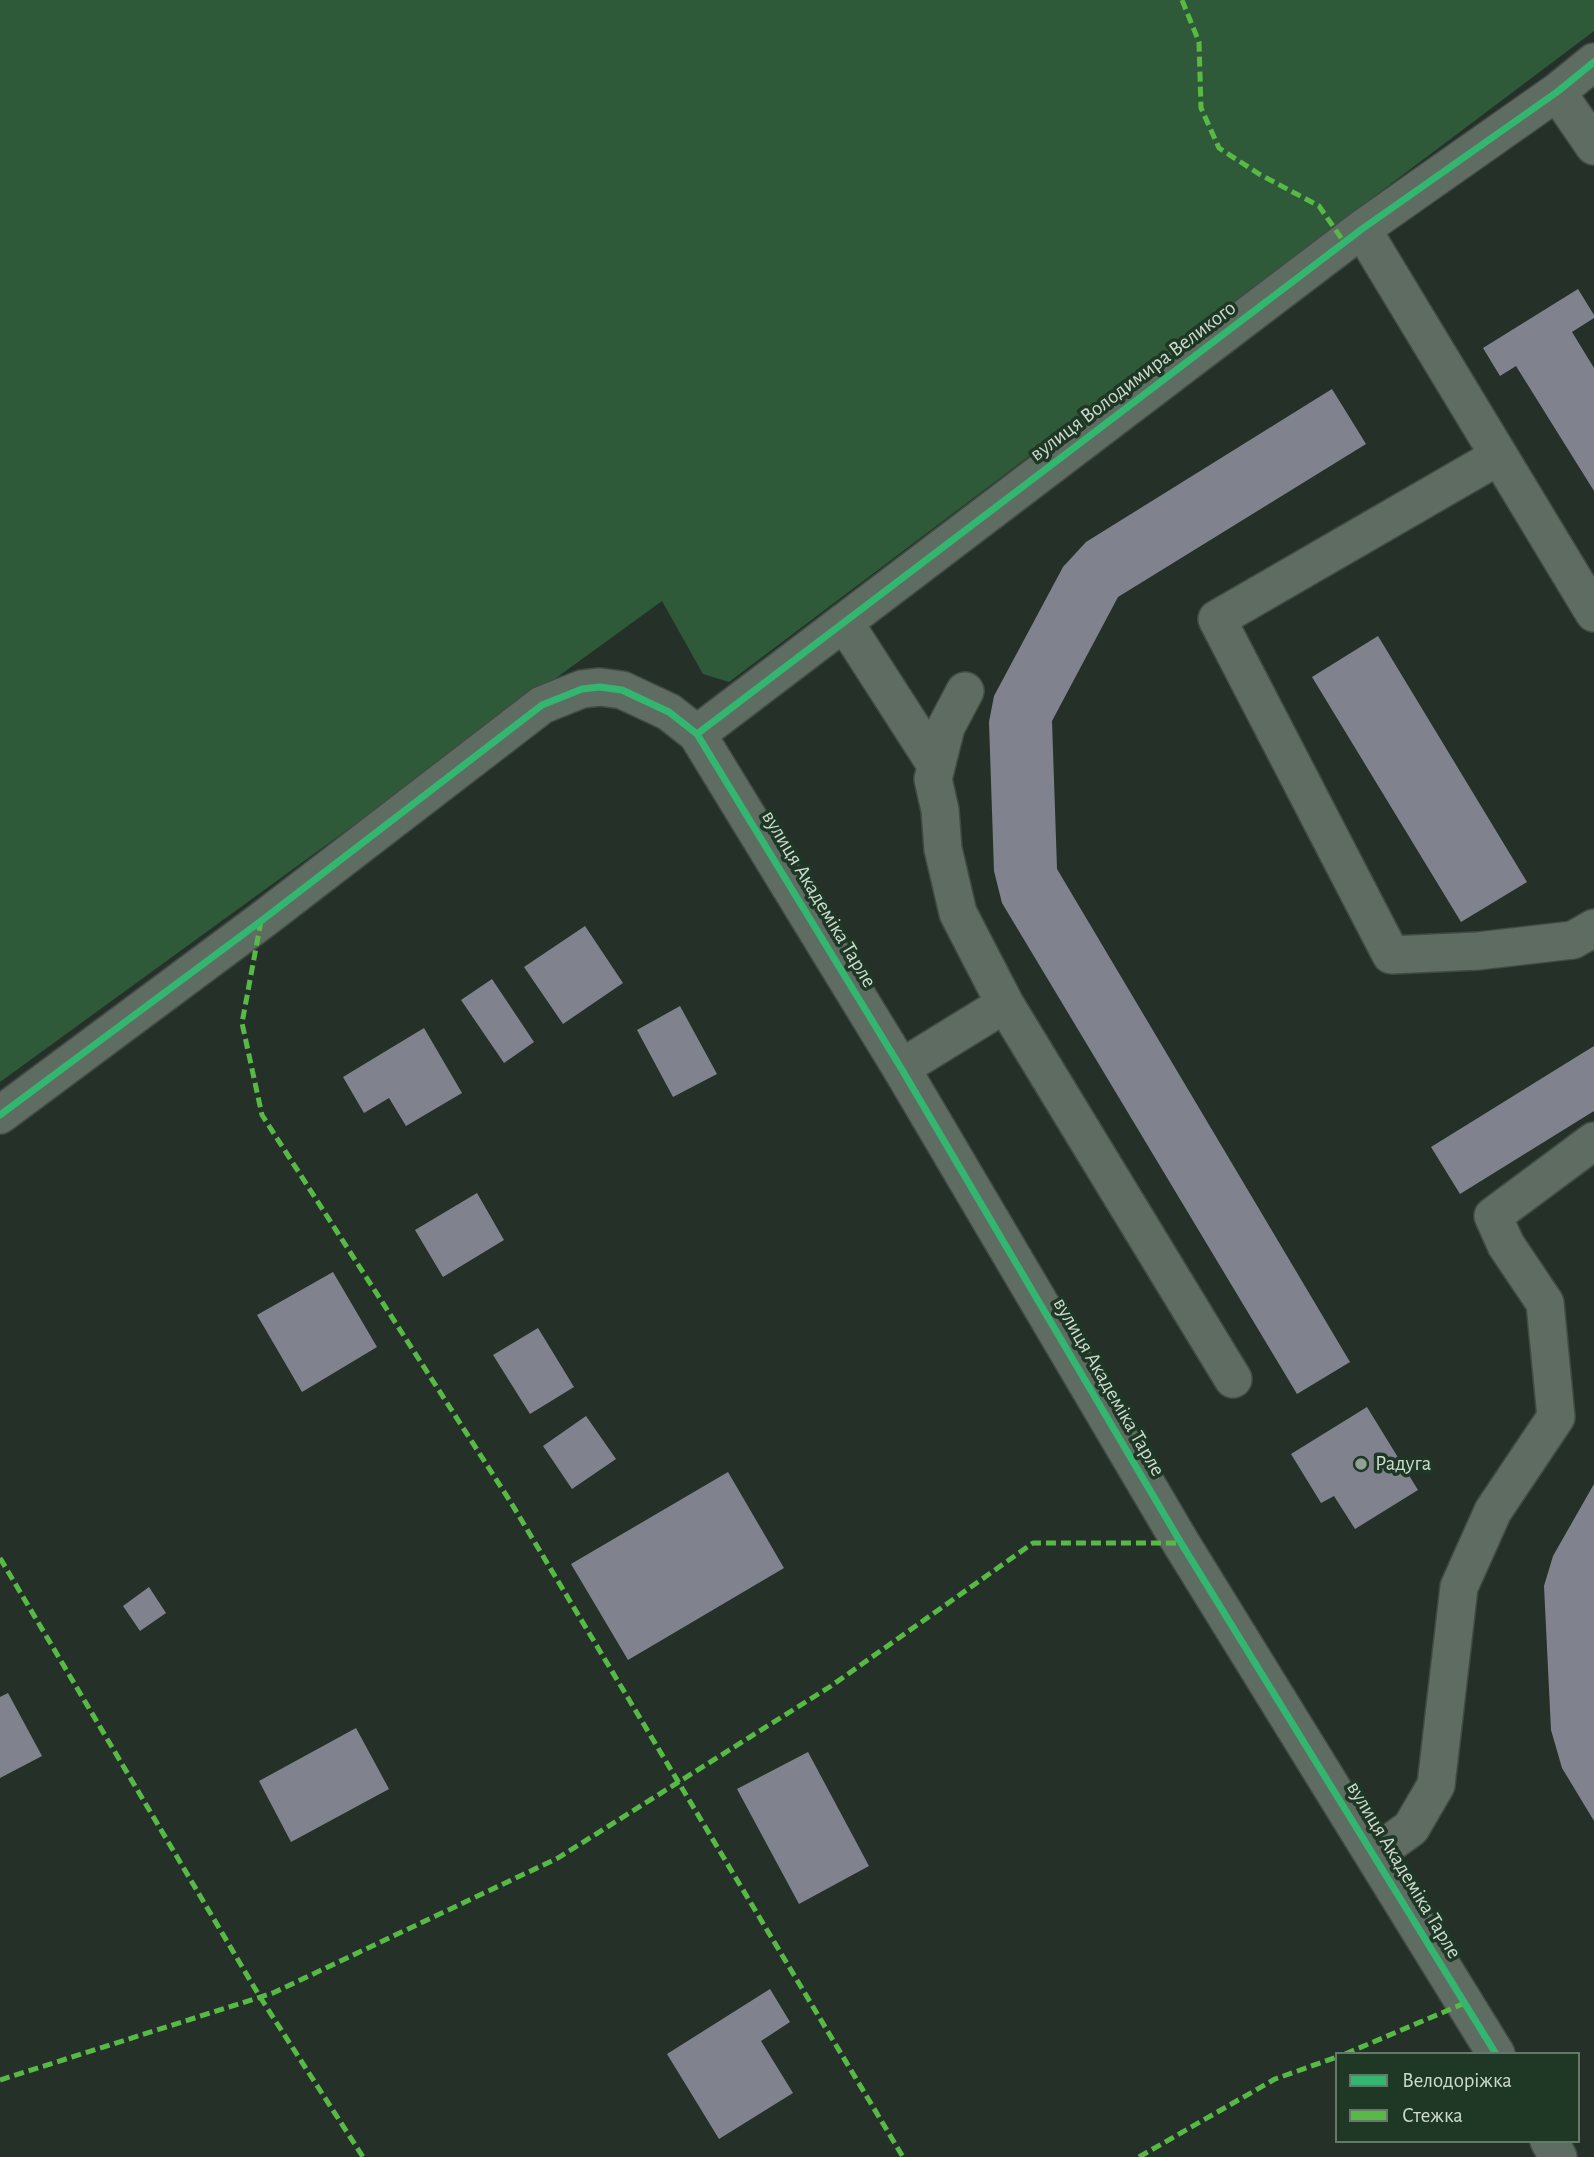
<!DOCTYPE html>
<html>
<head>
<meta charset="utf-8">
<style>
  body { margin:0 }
  #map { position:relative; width:1594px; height:2157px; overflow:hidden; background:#253128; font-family:"Alegreya Sans",sans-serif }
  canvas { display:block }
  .legend { position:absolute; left:1335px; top:2052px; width:245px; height:91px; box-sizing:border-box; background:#1f3725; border:2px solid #657969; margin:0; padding:9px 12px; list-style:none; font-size:21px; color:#cddbcf }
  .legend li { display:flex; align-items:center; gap:14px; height:35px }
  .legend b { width:35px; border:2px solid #657969 }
</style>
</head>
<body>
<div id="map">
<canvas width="1594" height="2157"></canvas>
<ul class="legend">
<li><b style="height:9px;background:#33b770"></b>Велодоріжка</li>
<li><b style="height:9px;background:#58b947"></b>Стежка</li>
</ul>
</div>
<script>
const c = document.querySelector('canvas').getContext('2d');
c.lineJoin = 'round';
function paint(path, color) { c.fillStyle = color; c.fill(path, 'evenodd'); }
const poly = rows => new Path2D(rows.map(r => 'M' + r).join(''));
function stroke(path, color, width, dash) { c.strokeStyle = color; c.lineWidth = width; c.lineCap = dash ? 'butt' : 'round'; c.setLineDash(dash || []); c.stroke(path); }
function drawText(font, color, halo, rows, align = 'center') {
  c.font = font + ' "Alegreya Sans",sans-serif'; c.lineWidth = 7; c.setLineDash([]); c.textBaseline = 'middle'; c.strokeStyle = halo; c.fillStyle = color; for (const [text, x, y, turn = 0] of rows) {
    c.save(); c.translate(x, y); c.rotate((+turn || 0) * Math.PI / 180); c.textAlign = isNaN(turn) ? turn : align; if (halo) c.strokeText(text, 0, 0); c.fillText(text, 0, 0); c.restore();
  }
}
const green = poly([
  [0,0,1594,0,1594,31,729,682,703,674,662,601,0,1082]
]);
const building = poly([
  [1578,289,1594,315,1594,318,1572,332,1594,368,1594,491,1516,366,1500,376,1483,348],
  [1332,389,1366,444,1118,597,1052,721,1057,869,1350,1362,1297,1394,1002,903,994,871,989,722,994,696,1063,567,1086,542],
  [1378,636,1527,882,1461,922,1312,677],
  [585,926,623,983,563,1024,524,967],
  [492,979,534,1042,504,1063,461,1000],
  [680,1006,717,1074,673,1097,637,1030],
  [424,1028,462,1093,406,1126,389,1098,364,1113,343,1077],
  [1594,1046,1594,1111,1460,1194,1431,1147],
  [477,1193,504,1240,443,1277,415,1230],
  [333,1272,377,1347,302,1392,257,1315],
  [538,1328,574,1387,530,1414,493,1355],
  [1367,1407,1418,1490,1355,1529,1334,1496,1321,1503,1291,1454],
  [586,1416,616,1459,572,1489,543,1446],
  [728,1472,784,1568,628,1660,571,1564],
  [1594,1484,1594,1821,1562,1768,1551,1730,1544,1586,1553,1556],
  [149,1587,166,1613,140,1631,123,1606],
  [8,1693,42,1756,0,1778,0,1697],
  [356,1728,389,1789,291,1842,259,1781],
  [808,1752,869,1866,799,1904,737,1789],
  [770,1989,790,2022,761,2041,793,2093,719,2139,667,2054]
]);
const minor = poly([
  [1557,92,1594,146],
  [1362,229,1594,613],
  [1499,456,1217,619,1391,955,1478,951,1573,940,1594,928],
  [844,622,936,765],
  [965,691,946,727,933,779,940,810,943,849,958,913,1005,1004,1233,1379],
  [697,734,1362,229,1557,92,1594,62],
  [901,1068,1005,1004],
  [0,1115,261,921,542,705,582,689,600,687,622,690,669,712,697,734,901,1068,1181,1543,1496,2054],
  [1375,1854,1411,1828,1436,1785,1459,1587,1493,1511,1556,1417,1545,1303,1506,1245,1493,1216,1594,1141],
  [1549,2141,1558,2157]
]);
const quiet = poly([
  [1182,0,1199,42,1201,108,1219,148,1259,174,1319,206,1344,242],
  [261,921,242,1023,262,1115,510,1501,903,2157],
  [0,1558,260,1997,363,2157],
  [1345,2054,1465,2003],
  [0,2080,273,1993,558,1858,831,1686,1033,1543,1181,1543],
  [1139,2157,1275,2079,1337,2057]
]);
const cycleway = poly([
  [697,734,1362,229,1557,92,1594,62],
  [0,1115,261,921,542,705,582,689,600,687,622,690,669,712,697,734,901,1068,1181,1543,1496,2054]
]);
const markers = [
  [1361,1464,7,"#92a095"]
];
const streetNames = [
  ["вулиця Володимира Великого",1133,381,-37],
  ["вулиця Академіка Тарле",819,899,59],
  ["вулиця Академіка Тарле",1109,1387,60],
  ["вулиця Академіка Тарле",1404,1870,59]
];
const poiNames = [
  ["Радуга",1375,1464]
];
paint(green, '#2f5a3a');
paint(building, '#80838d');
stroke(minor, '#414b44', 40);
stroke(minor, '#5e6c61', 37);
stroke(quiet, '#58b947', 5, [10, 5]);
stroke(cycleway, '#33b770', 7);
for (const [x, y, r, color] of markers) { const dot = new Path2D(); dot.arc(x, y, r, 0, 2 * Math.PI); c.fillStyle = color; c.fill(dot); stroke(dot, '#1f3725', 2.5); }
drawText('21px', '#cddbcf', '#1f3725', streetNames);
drawText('21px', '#cddbcf', '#1f3725', poiNames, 'left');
</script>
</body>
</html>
